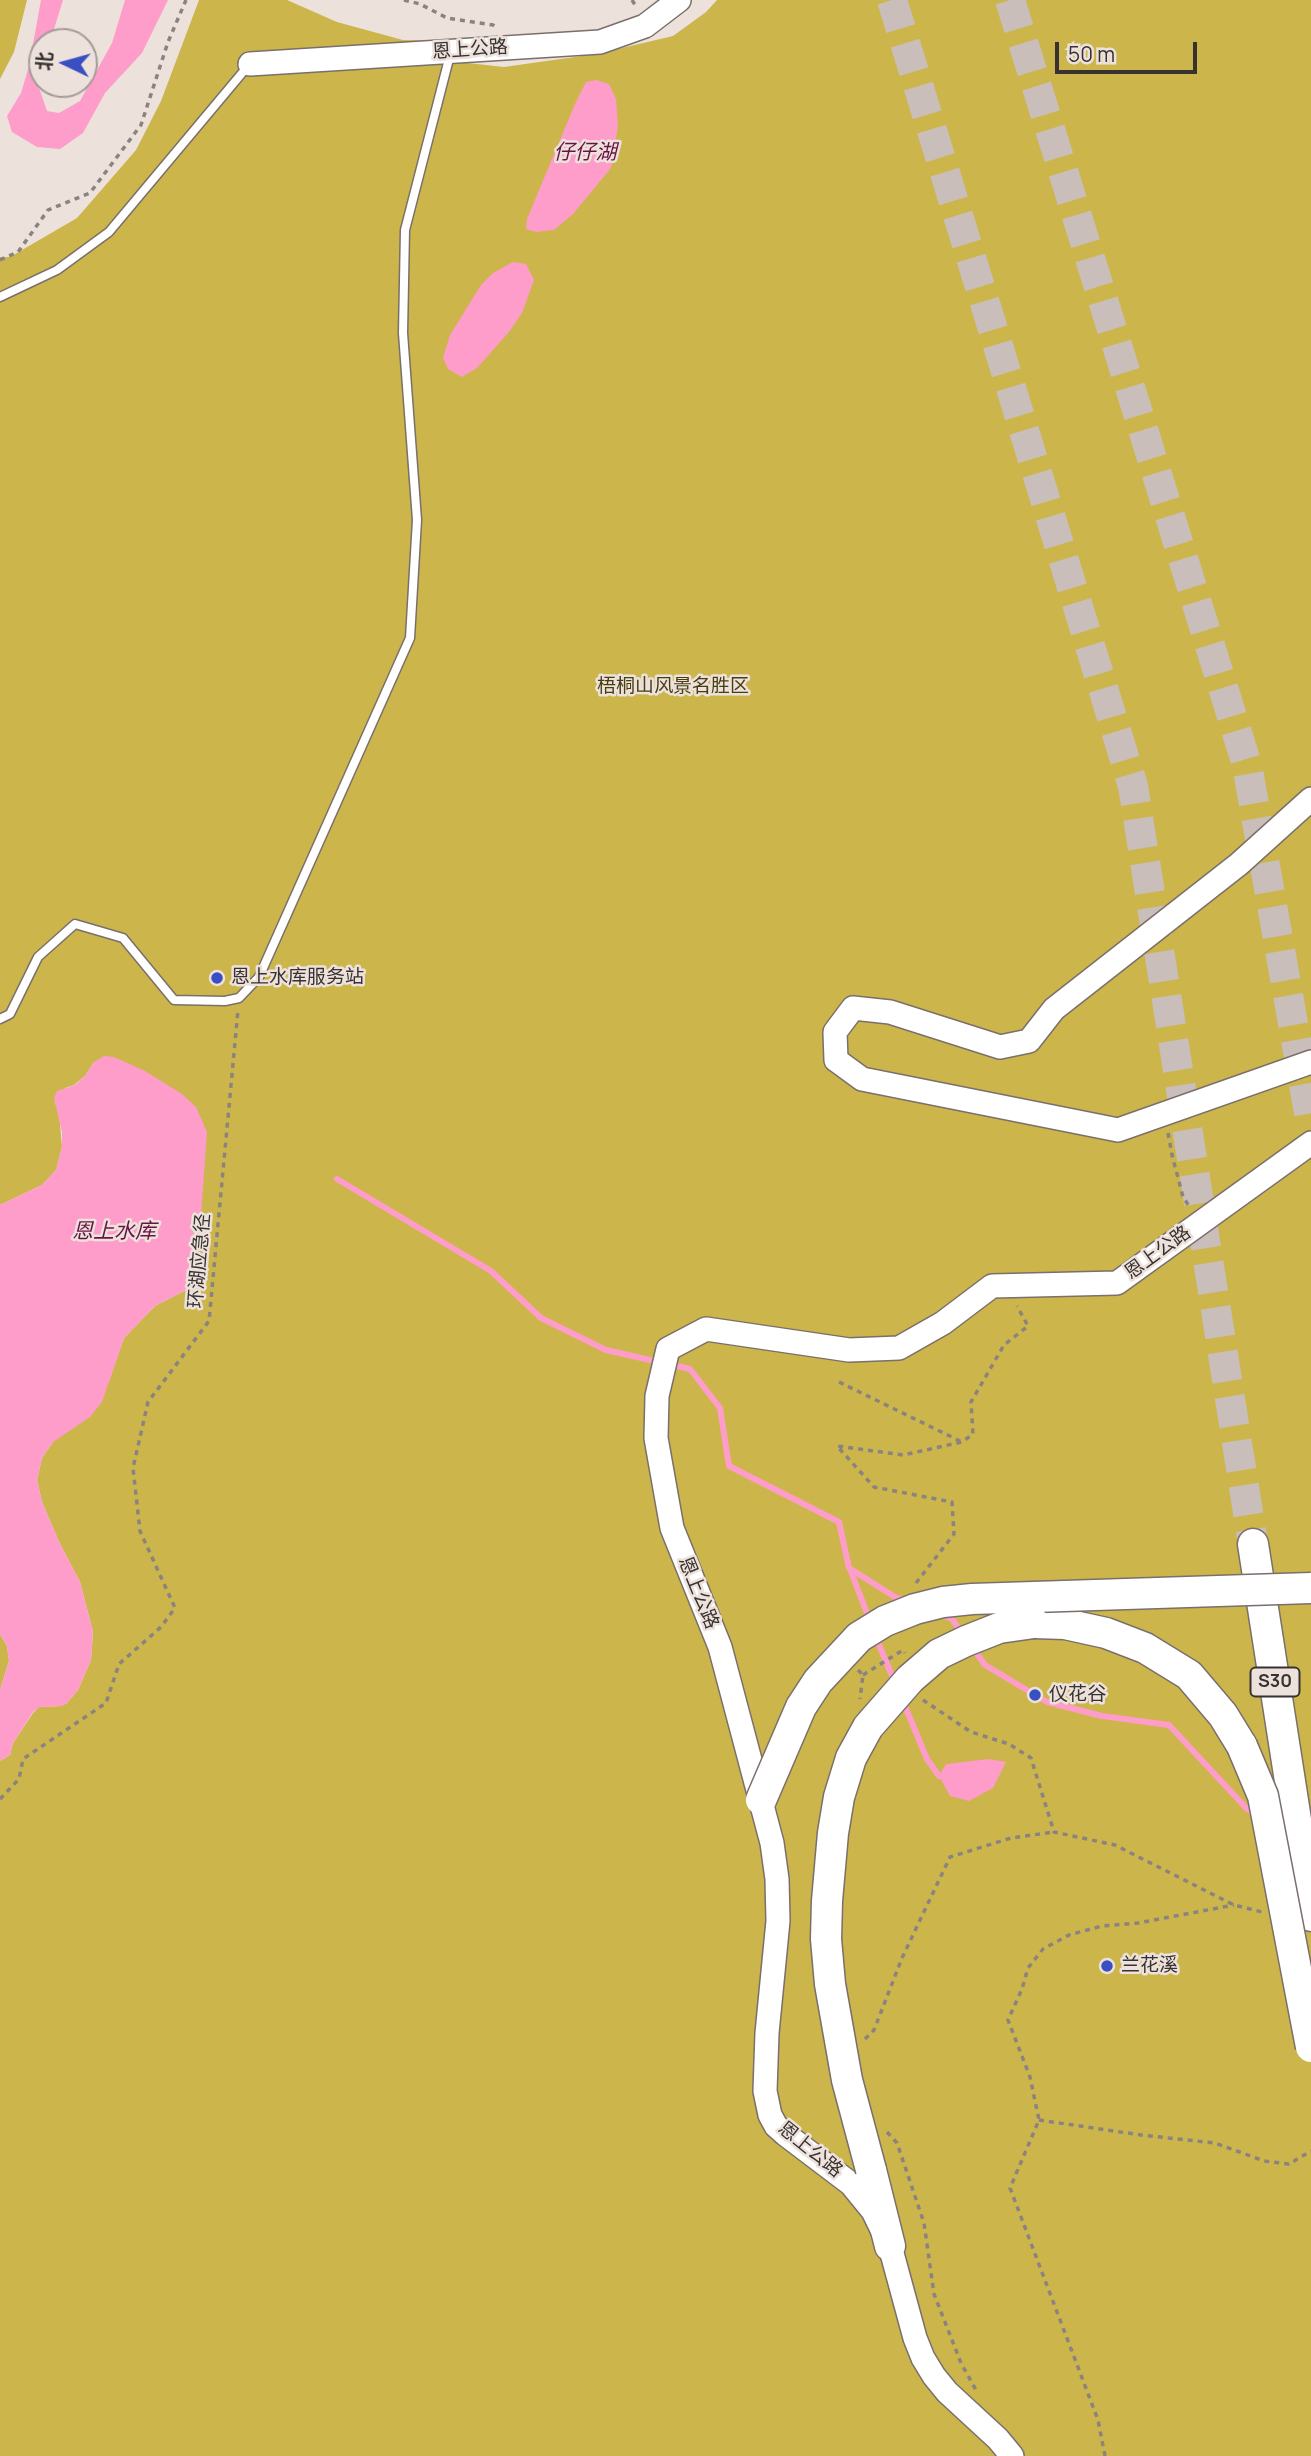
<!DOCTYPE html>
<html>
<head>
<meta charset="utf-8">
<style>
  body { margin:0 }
  #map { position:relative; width:1311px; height:2456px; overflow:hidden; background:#ede1dc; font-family:Manrope,"Noto Sans SC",sans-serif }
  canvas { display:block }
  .north { position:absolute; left:28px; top:28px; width:70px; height:70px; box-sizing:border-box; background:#ede1dc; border:2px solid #a49b97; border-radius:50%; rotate:275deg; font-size:19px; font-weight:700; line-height:28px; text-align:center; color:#373230 }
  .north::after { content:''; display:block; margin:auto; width:24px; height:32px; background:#3a4fc2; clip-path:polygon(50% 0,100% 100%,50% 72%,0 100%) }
  .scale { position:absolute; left:1055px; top:42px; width:142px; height:32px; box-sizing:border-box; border:4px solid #373230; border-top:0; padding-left:9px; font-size:21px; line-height:24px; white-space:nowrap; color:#373230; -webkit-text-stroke:5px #ede1dc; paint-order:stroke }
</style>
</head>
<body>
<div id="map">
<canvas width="1311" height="2456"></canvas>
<div class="north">北</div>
<div class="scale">50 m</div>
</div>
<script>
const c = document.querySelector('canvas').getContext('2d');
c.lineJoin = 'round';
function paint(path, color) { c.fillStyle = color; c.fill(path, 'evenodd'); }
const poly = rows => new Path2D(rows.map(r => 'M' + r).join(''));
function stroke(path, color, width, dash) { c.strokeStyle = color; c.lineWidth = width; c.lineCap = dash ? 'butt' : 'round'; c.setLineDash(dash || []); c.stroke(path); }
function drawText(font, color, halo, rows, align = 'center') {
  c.font = font + ' Manrope,"Noto Sans SC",sans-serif'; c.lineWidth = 5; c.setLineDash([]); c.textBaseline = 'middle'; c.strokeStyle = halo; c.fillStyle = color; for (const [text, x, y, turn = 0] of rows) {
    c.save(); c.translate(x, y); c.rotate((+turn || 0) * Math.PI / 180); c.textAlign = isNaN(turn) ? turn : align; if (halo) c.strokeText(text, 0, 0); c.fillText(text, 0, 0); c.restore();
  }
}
const forest = poly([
  [0,0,27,0,14,52,0,79],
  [199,0,287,0,337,22,403,40,453,41,468,63,504,67,596,54,673,36,706,12,717,0,1311,0,1311,2456,0,2456,0,1761,10,1755,13,1743,33,1713,39,1707,61,1706,67,1703,78,1690,91,1660,93,1632,80,1582,60,1544,42,1502,37,1480,42,1458,53,1442,109,1381,124,1338,155,1306,196,1285,94,1062,85,1076,74,1085,65,1088,55,1103,59,1112,62,1147,56,1170,42,1185,0,1205,0,257,10,257,77,218,136,150,161,101],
  [0,1634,7,1646,9,1661,0,1690]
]);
const water = poly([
  [41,0,63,0,50,42,42,42,42,63,37,71,38,85,47,111,59,113,80,101,112,43,125,0,168,0,142,53,105,93,83,133,60,149,37,147,12,132,7,116,21,93,29,66],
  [596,80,609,84,616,99,618,126,611,168,573,214,554,230,536,232,526,229,527,219,575,104,586,82],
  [513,262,526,264,534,280,522,313,509,332,477,368,462,377,448,369,443,358,450,335,481,285,493,273],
  [104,1056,114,1057,145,1071,182,1094,196,1107,207,1132,196,1285,155,1306,124,1338,102,1402,90,1417,53,1442,42,1458,37,1480,42,1502,60,1544,80,1582,93,1632,91,1660,78,1690,67,1703,61,1706,40,1707,33,1712,13,1743,10,1755,0,1761,0,1690,9,1661,7,1646,0,1634,0,1205,42,1185,56,1170,62,1147,62,1132,54,1098,57,1091,75,1085,85,1076,94,1062],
  [989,1759,1006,1762,993,1788,969,1801,950,1796,939,1776,946,1764]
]);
const stream = poly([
  [337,1179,491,1271,541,1318,606,1350,690,1369,720,1408,729,1466,839,1522,849,1568,895,1597,906,1601],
  [850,1569,870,1621],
  [939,1614,952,1619,962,1633],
  [875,1635,895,1683],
  [973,1648,985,1665,1047,1702,1102,1716,1169,1725,1247,1809,1256,1814],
  [902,1699,927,1759,939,1776]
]);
const highwayTunnel = poly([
  [892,0,1133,786,1253,1544],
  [1010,0,1247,765,1311,1124]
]);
const path = poly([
  [404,0,420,4,447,18,493,25,498,28],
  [632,0,637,8],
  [0,260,18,252,48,210,90,193,141,125,168,42,186,0],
  [1168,1133,1172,1155,1183,1197,1189,1206],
  [839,1382,960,1441],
  [916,1583,954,1534,952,1502,874,1487,837,1446,903,1455,962,1442,973,1434,971,1402,1004,1345,1028,1326,1017,1306],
  [858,1670,863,1675,860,1699],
  [863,1675,903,1650,905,1653],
  [923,1700,971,1732,1009,1744,1031,1758,1054,1832,1115,1845,1234,1905,1262,1912],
  [0,1799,19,1779,23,1759,106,1703,119,1664,161,1627,175,1608,140,1531,133,1468,148,1402,209,1321,238,1010],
  [865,2039,874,2030,902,1958,950,1857,1011,1838,1054,1832],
  [1039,2120,1141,2135,1215,2143,1264,2161,1289,2164,1311,2151],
  [887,2132,897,2143,924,2223,934,2294,961,2363,976,2390],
  [1105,2456,1098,2420,1010,2188,1039,2120,1030,2077,1008,2020,1022,1989,1028,1968,1043,1949,1069,1935,1102,1926,1138,1923,1234,1905]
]);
const lane = poly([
  [0,297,57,270,109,232,248,66],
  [0,1019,10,1014,38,957,75,924,123,938,174,1000,225,1001,239,998,259,977,410,638,417,520,403,333,405,230,450,55]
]);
const secondary = poly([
  [250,64,600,42,645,26,679,0],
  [1311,799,1239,864,1054,1009,1029,1041,1000,1047,890,1012,853,1008,835,1032,836,1060,862,1079,1118,1130,1311,1062],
  [1012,2456,998,2439,947,2392,934,2376,923,2358,915,2338,890,2246,873,2211,851,2184,785,2134,776,2126,770,2115,765,2091,767,2033,778,1921,777,1879,772,1843,720,1647,672,1528,656,1438,657,1396,668,1349,706,1329,849,1350,899,1348,943,1323,992,1286,1117,1283,1311,1143]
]);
const highway = poly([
  [1253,1544,1311,1916],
  [1034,1623,1065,1624,1106,1633,1145,1648,1189,1675,1223,1715,1242,1746],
  [871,2170,890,2246]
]);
const highwayBridge = poly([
  [1242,1746,1263,1796,1311,2047],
  [761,1800,801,1707,818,1681,859,1637,885,1621,915,1609,943,1602,972,1599,1311,1588],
  [871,2170,847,2080,830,1984,826,1939,827,1901,833,1833,839,1797,851,1758,868,1727,910,1679,939,1654,966,1641,999,1628,1034,1623]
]);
const markers = [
  [217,978,7,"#3a4fc2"],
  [1035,1695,7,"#3a4fc2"],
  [1107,1966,7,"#3a4fc2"]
];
const shields = [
  [1275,1682,49]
];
const shieldNames = [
  ["S30",1275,1682]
];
const streetNames = [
  ["恩上公路",470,50,-4],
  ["恩上公路",1158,1253,-36],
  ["环湖应急径",200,1261,-85],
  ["恩上公路",698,1593,68],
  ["恩上公路",810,2150,39]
];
const parkNames = [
  ["梧桐山风景名胜区",673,687]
];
const poiNames = [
  ["恩上水库服务站",231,978],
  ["仪花谷",1049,1695],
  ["兰花溪",1121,1966]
];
const waterNames = [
  ["仔仔湖",585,153],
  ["恩上水库",114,1232]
];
paint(forest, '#ccb64b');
paint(water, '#fe9cca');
stroke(stream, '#fe9cca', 6);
stroke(highwayTunnel, '#c9beba', 30, [30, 15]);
stroke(lane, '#7a6f6a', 11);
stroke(secondary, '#7a6f6a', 26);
stroke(highway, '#7a6f6a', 33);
stroke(path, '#8b837f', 3.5, [5, 5]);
stroke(lane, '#fff', 8);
stroke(secondary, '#fff', 23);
stroke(highway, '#fff', 30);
stroke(highwayBridge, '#7a6f6a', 33, []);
stroke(highwayBridge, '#fff', 30);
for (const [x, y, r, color] of markers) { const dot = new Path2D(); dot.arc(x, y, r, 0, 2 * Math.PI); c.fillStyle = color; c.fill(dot); stroke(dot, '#ede1dc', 2.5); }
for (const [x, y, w] of shields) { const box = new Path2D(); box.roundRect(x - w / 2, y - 14.5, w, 29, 5); c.fillStyle = '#ede1dc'; c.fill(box); stroke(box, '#373230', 2); }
drawText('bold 18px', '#373230', null, shieldNames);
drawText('19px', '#373230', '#ede1dc', streetNames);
drawText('19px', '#463d10', '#ede1dc', parkNames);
drawText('19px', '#373230', '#ede1dc', poiNames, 'left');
drawText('italic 21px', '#681344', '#ede1dc', waterNames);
</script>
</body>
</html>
